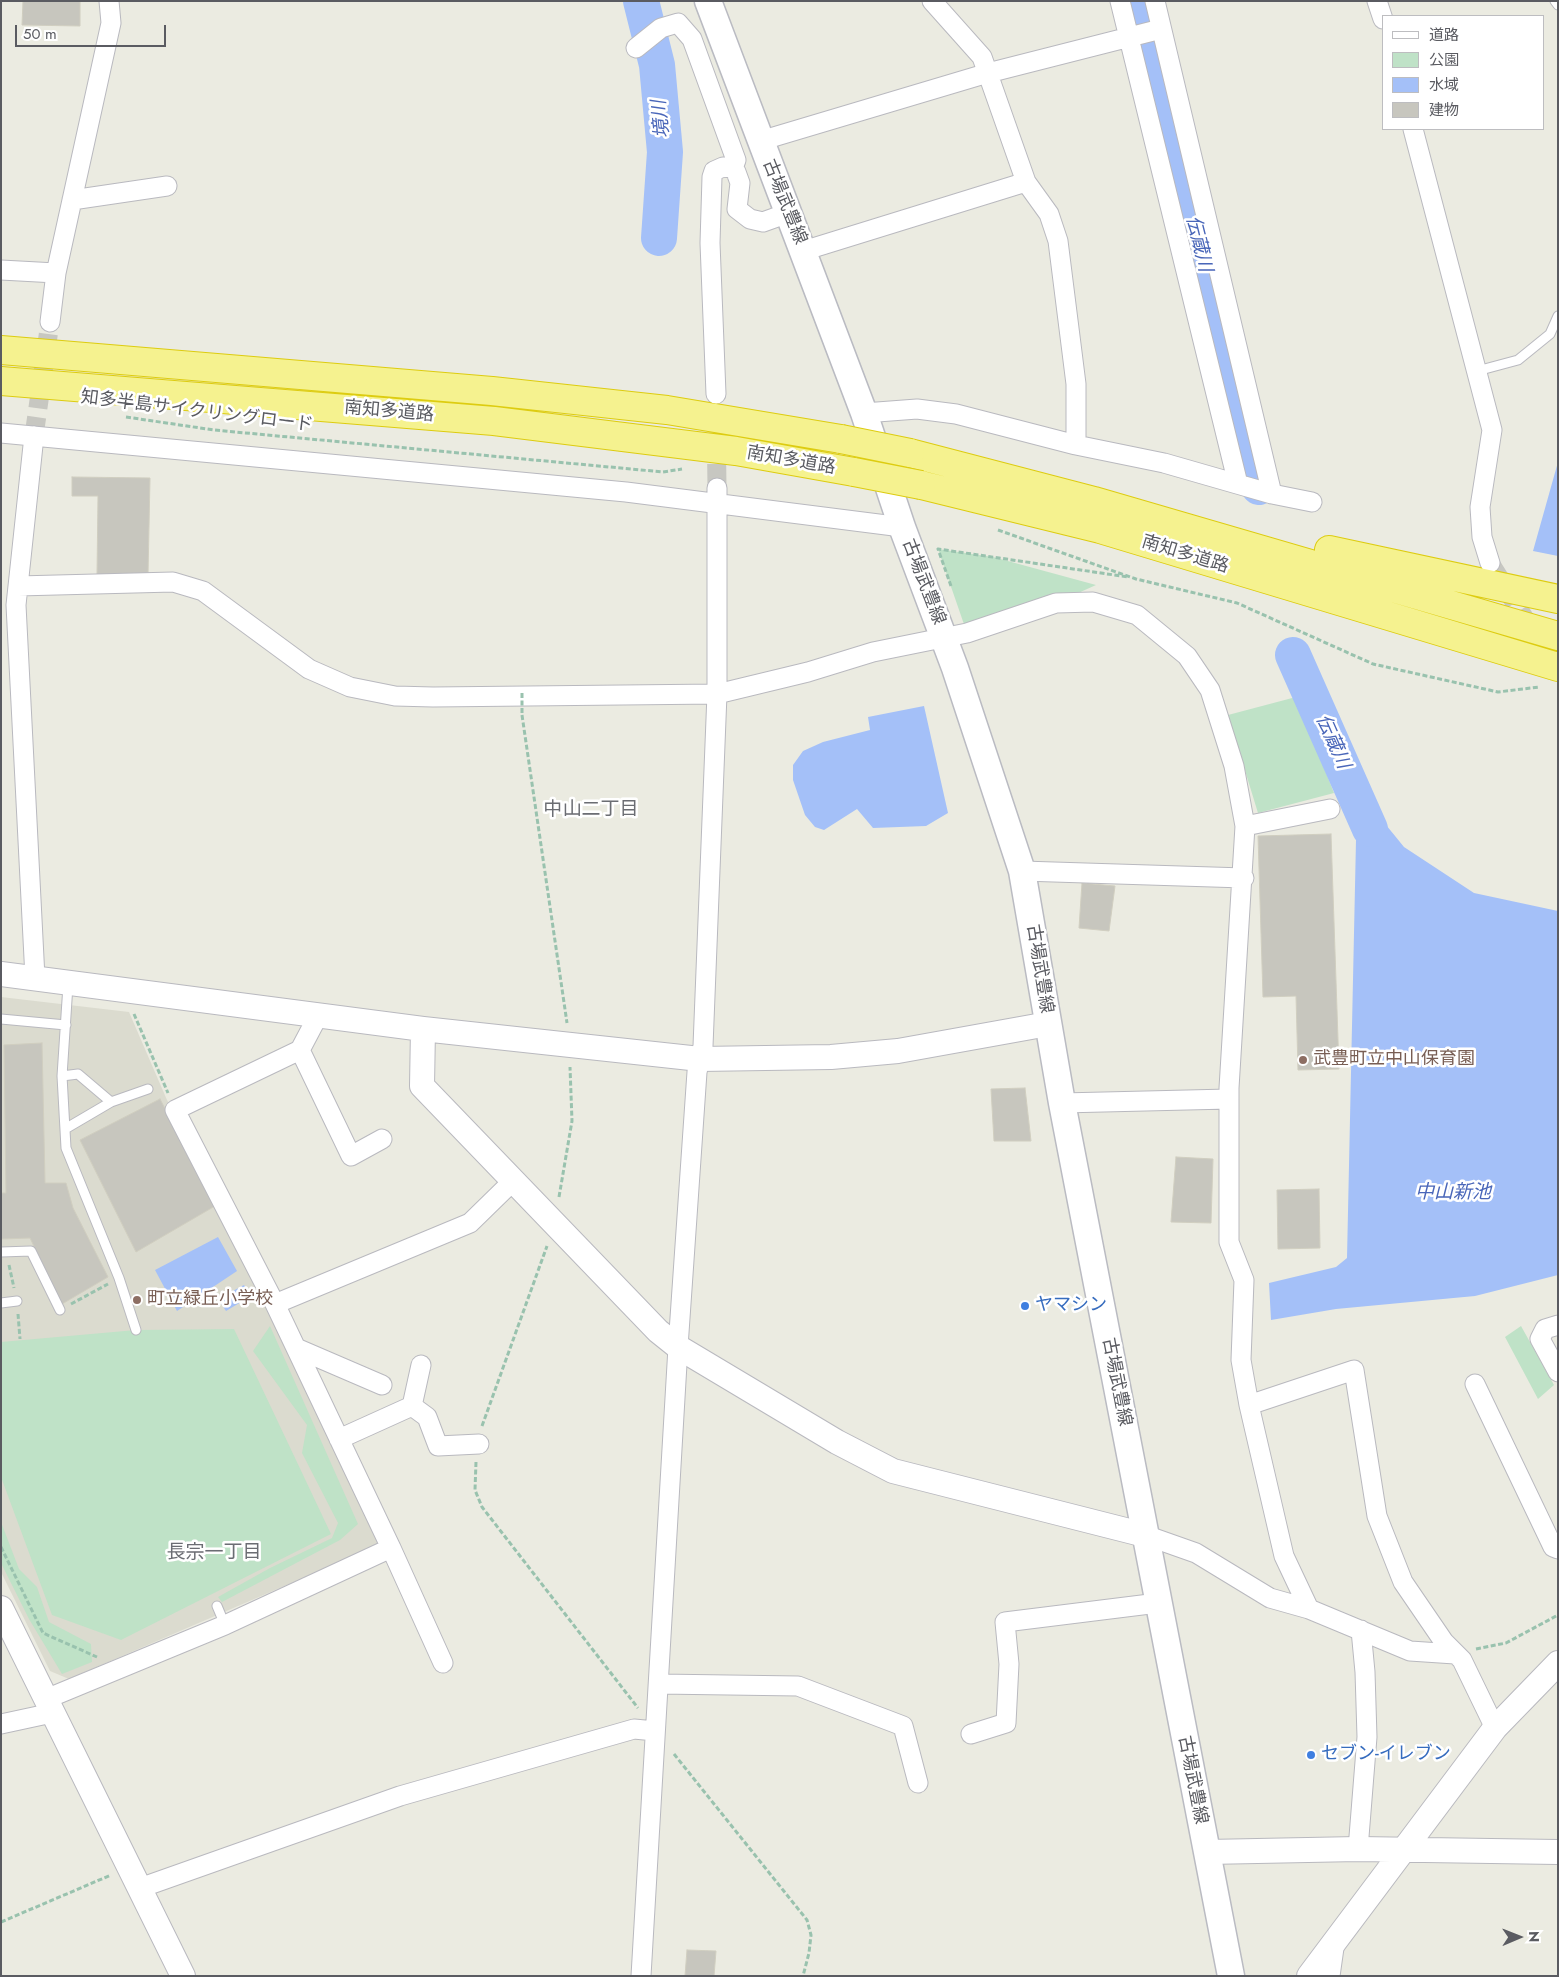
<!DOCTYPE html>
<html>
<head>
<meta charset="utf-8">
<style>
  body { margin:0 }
  #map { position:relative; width:1559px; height:1977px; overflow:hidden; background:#ebebe1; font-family:Jost,"Noto Sans JP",sans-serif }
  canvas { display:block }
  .frame { position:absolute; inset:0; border:2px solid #5a5b61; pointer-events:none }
  .legend { position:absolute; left:1382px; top:15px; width:162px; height:115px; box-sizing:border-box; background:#fff; border:1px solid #bdbdc0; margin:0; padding:6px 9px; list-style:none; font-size:15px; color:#5a5b61 }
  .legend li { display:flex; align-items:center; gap:10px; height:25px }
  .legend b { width:25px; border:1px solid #bdbdc0 }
  .north { position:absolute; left:1494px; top:1912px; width:50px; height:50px; -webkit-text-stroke:4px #fff; paint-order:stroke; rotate:89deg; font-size:14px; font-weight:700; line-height:20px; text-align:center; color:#5a5b61 }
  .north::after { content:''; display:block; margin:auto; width:18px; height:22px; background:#5a5b61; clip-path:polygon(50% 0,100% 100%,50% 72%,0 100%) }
  .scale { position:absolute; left:15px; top:25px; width:151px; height:22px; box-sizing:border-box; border:2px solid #5a5b61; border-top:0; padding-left:6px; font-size:15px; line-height:18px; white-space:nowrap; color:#5a5b61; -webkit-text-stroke:4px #fff; paint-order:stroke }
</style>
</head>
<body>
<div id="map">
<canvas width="1559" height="1977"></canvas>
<div class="frame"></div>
<ul class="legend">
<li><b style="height:6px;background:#fff"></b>道路</li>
<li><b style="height:14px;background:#bfe2c7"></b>公園</li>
<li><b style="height:14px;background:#a4c0f8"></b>水域</li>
<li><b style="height:14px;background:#c7c6be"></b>建物</li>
</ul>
<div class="north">N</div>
<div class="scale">50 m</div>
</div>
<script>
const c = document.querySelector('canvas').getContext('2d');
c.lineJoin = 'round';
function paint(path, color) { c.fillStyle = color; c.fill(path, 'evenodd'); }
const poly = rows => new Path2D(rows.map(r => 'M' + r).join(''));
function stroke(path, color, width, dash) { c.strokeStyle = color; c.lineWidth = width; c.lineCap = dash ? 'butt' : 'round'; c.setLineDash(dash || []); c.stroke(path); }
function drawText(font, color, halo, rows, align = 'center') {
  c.font = font + ' Jost,"Noto Sans JP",sans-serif'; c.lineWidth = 5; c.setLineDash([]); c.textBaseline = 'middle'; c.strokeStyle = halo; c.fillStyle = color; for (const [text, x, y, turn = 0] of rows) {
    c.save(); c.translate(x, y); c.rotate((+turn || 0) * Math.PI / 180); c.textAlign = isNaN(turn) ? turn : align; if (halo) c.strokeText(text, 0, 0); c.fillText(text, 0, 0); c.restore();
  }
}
const education = poly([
  [1,997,129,1012,167,1100,242,1238,382,1534,377,1546,69,1679,50,1671,1,1572]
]);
const green = poly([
  [938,549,993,557,1096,585,1056,603,967,633],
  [1296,697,1334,793,1258,813,1228,715],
  [270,1326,358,1524,340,1540,222,1602,218,1597,270,1568,332,1538,338,1523,302,1453,307,1425,253,1351],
  [1521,1326,1554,1385,1538,1399,1505,1337],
  [234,1329,331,1534,121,1640,52,1615,1,1477,1,1342,136,1330],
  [1,1522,19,1569,37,1587,49,1622,91,1644,92,1662,62,1674,29,1619,1,1563]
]);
const water = poly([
  [1558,462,1558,556,1533,551],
  [924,706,948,813,926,826,873,828,857,809,824,830,815,827,805,815,793,780,793,765,803,751,823,742,870,730,868,717],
  [1382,820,1404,847,1474,893,1558,911,1558,1275,1475,1296,1336,1309,1271,1320,1269,1283,1336,1267,1347,1258,1356,840],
  [218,1237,237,1271,177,1311,155,1270],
  [244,1285,251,1296,226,1311,218,1299]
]);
const river = poly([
  [641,1,657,65,665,152,659,238],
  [1137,1,1259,487],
  [1293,655,1370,829]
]);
const building = poly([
  [23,1,80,1,80,26,22,25,23,1],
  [72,477,150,478,148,575,97,575,98,496,72,496,72,477],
  [1331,834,1339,1069,1298,1070,1296,996,1263,997,1258,836,1331,834],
  [1082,883,1115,886,1109,931,1079,928,1082,883],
  [42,1043,45,1183,66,1183,73,1208,108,1277,62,1304,30,1238,1,1239,1,1193,6,1193,4,1045,42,1043],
  [1025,1088,1031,1141,994,1141,991,1089,1025,1088],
  [160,1099,215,1206,136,1252,80,1140,160,1099],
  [1176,1157,1213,1159,1211,1223,1171,1222,1176,1157],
  [1319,1189,1320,1248,1278,1249,1277,1190,1319,1189],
  [687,1950,716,1951,714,1976,685,1976,687,1950]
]);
const minorTunnel = poly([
  [716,408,717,488],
  [34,436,50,322],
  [1490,563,1557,670]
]);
const path = poly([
  [126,417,214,430,663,472,682,469],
  [998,530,1136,579,1237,603,1373,664,1498,692,1539,687],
  [951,586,938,549,1128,577],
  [522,715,567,1023],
  [134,1014,168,1093],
  [559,1197,572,1121,570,1067],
  [9,1265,14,1288],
  [71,1304,108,1284],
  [18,1314,20,1339],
  [482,1426,547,1246],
  [476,1462,475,1490,482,1507,638,1708],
  [1,1547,43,1633,97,1657],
  [1476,1649,1506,1643,1558,1615],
  [674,1754,807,1920,811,1935,809,1953,803,1976],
  [1,1922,111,1875]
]);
const service = poly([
  [1555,1,1558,5],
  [1477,371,1518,360,1550,334,1558,316],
  [68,985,62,1076,66,1148,119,1278,136,1330],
  [1,1019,66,1025],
  [62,1076,78,1074,111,1102,65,1129],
  [111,1102,148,1089],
  [1,1252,31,1251,60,1310],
  [1,1303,17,1301],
  [217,1606,225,1625]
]);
const minor = poly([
  [932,1,982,57,1026,182,1049,214,1058,241,1076,384,1076,445],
  [1120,1,1238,484],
  [1155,1,1272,494],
  [1377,1,1383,19],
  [636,48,661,28,678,23,692,39,736,160,733,168],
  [1413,129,1492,430,1480,507,1482,537,1490,563],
  [760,141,988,73,1161,29],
  [72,200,167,186],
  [803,251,1026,182],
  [1,270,56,273],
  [50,322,56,273,111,23,109,1],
  [716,394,710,243,712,177,714,171,723,167,733,168,736,172,740,183,737,209,750,219,763,222,788,213],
  [864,413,917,409,956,414,1076,445,1164,463,1272,494,1312,502],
  [1,433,626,492,902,527],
  [34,436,16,605,35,978],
  [18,586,173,582,203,591,309,669,350,687,395,696,433,697,717,694,808,672,873,652,967,633,1056,603,1093,602,1137,615,1187,656,1210,690,1234,766,1245,826,1229,1088,1229,1242,1244,1280,1241,1360,1249,1405,1284,1556,1309,1609],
  [1245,826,1330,809],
  [1022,871,1244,878],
  [300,1050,351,1156,382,1139],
  [1062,1103,1229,1099],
  [275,1304,470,1223,513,1181],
  [1558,1325,1545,1329,1540,1339,1558,1372],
  [296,1348,382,1385],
  [1475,1384,1553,1547,1558,1549],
  [1249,1405,1354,1370,1377,1516,1403,1582,1444,1642,1462,1660,1495,1728],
  [412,1406,421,1365],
  [339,1439,412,1406,427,1417,438,1446,479,1444],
  [1145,1535,1196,1553,1270,1598,1309,1609,1410,1651,1455,1654],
  [391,1548,443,1663],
  [659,1684,798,1686,903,1726,918,1783],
  [46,1699,225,1625,391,1548,275,1304,175,1110,300,1050,319,1014],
  [1,1724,52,1713],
  [971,1734,1006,1723,1009,1664,1005,1622,1158,1603],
  [1358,1849,1367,1737,1365,1672,1361,1630],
  [140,1888,400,1796,634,1729,655,1731],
  [641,1976,678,1347,697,1072,703,1046,717,694,717,488],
  [1330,1976,1335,1941]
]);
const tertiary = poly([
  [1,974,423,1029,700,1059,831,1057,898,1051,1048,1024],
  [423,1029,422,1086,658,1331,678,1347,837,1442,893,1471,1145,1535],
  [1,1608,183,1976],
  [1207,1852,1358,1849,1558,1852],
  [1309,1976,1495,1728,1558,1663]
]);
const secondary = poly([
  [708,1,864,413,902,527,955,668,1022,871,1062,1103,1231,1976]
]);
const motorway = poly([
  [1,350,492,391,667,410,841,439],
  [1,381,494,421,736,451,854,472],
  [910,453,1094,501,1558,636],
  [921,485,1100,529,1558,667],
  [1329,550,1558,599]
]);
const pathBridge = poly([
  [522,693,522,713]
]);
const motorwayBridge = poly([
  [841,439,910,453],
  [854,472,921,485]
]);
const markers = [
  [1303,1060,5,"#8d6e63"],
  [137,1300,5,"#8d6e63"],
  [1025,1306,5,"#3f7fe0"],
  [1311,1755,5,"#3f7fe0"]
];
const streetNames = [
  ["古場武豊線",784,202,68],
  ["知多半島サイクリングロード",197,412,7],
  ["南知多道路",389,412,5],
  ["南知多道路",791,461,10],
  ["南知多道路",1185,555,17],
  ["古場武豊線",923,582,69],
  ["古場武豊線",1039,969,81],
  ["古場武豊線",1116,1382,79],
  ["古場武豊線",1192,1780,79]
];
const educationNames = [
  ["武豊町立中山保育園",1313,1060],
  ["町立緑丘小学校",147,1300]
];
const shopNames = [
  ["ヤマシン",1035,1306],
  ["セブン-イレブン",1321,1755]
];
const waterNames = [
  ["境川",662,119,-96],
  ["伝蔵川",1198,244,76],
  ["伝蔵川",1332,742,66],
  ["中山新池",1453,1193]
];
const neighbourhoodNames = [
  ["中山二丁目",591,810],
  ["長宗一丁目",214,1553]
];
paint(education, '#dbdbcf');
paint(green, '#bfe2c7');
paint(water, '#a4c0f8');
stroke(river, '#a4c0f8', 36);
paint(building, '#c7c6be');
stroke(building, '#d0cec0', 1);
stroke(minorTunnel, '#c7c7c1', 19, [19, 9]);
stroke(service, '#b9b9bf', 11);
stroke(minor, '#b9b9bf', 21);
stroke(tertiary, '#b9b9bf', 26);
stroke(secondary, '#babbc2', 29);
stroke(motorway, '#ddcc10', 30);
stroke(path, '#99c2ae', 3, [5, 2.5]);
stroke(service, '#fff', 9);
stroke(minor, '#fff', 19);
stroke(tertiary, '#fff', 24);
stroke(secondary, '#fff', 26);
stroke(motorway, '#f5f28f', 28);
stroke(motorwayBridge, '#ddcc10', 30, []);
stroke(pathBridge, '#99c2ae', 3, [5, 2.5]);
stroke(motorwayBridge, '#f5f28f', 28);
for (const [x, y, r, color] of markers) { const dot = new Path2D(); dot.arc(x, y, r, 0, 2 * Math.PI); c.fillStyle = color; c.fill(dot); stroke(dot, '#fff', 2); }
drawText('18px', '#5a5b61', '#fff', streetNames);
drawText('18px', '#785e54', '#fff', educationNames, 'left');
drawText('18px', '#366cbe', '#fff', shopNames, 'left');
drawText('italic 19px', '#4966b9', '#fff', waterNames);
drawText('19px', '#6b6d73', '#fff', neighbourhoodNames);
</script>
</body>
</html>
